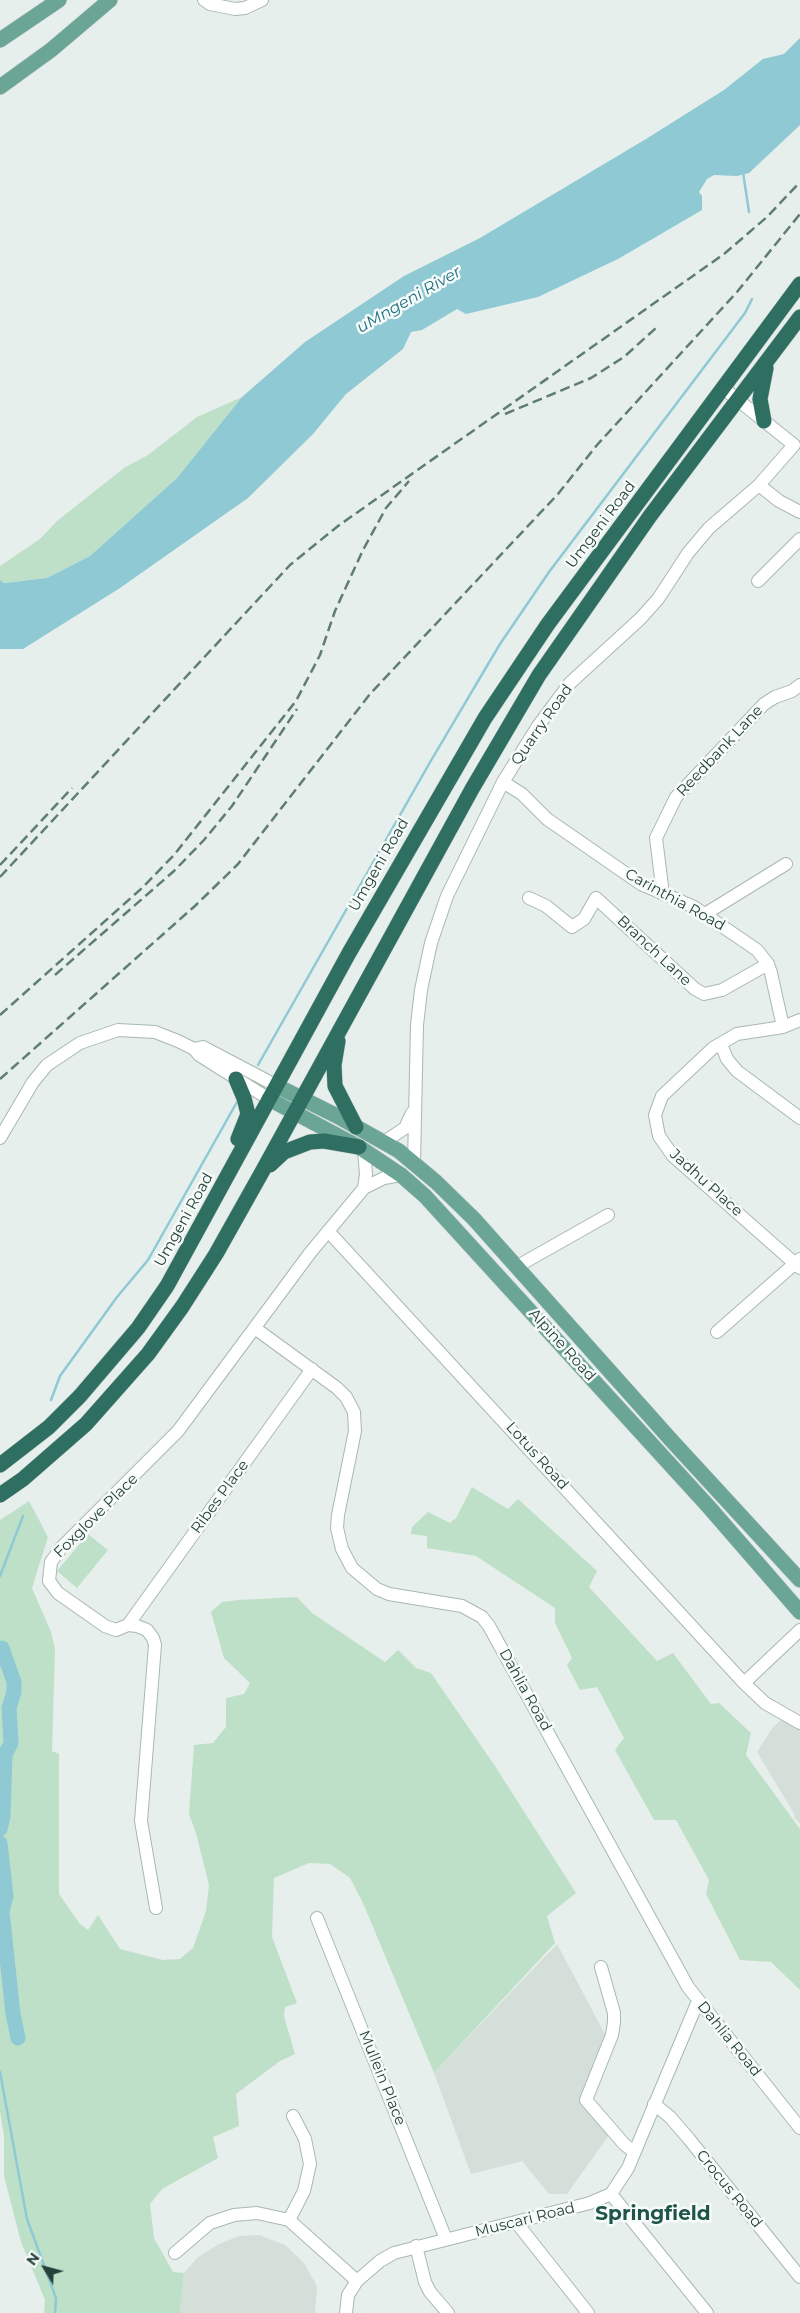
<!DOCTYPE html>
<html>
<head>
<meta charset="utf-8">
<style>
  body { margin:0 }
  #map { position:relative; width:800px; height:2313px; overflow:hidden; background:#e6efeb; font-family:Montserrat,sans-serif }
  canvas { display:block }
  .north { position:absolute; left:20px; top:2243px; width:50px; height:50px; -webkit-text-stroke:4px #f7fbf9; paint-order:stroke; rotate:307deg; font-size:14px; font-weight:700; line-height:20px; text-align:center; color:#24423a }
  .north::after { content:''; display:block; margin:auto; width:18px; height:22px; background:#24423a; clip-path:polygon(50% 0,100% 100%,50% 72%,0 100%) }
</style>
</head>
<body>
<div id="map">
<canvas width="800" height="2313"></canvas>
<div class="north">N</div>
</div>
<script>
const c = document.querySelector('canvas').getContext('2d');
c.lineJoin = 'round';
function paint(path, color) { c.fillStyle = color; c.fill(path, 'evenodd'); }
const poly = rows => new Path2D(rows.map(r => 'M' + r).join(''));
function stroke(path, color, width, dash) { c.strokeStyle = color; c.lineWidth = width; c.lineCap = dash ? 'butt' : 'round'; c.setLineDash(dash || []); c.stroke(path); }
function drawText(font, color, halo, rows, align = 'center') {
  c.font = font + ' Montserrat,sans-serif'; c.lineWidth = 5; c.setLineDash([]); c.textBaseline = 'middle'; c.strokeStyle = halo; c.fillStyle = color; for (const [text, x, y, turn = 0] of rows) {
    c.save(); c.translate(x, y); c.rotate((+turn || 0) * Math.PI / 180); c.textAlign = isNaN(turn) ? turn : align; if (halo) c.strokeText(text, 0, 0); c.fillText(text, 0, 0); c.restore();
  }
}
const built = poly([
  [790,1712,800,1719,800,1824,794,1817,795,1815,757,1752,773,1727],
  [557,1944,606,2036,580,2102,609,2135,567,2194,549,2194,522,2161,471,2174,434,2073],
  [259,2235,285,2245,304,2263,317,2286,315,2313,180,2313,184,2273,197,2258,219,2244,239,2236]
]);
const green = poly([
  [242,397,177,478,90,556,47,578,3,583,0,580,0,566,40,539,57,521,124,468,148,455,197,417],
  [472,1487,508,1509,518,1499,597,1571,589,1587,657,1661,673,1653,711,1704,719,1703,751,1733,746,1755,800,1829,800,1990,771,1962,740,1960,706,1894,709,1880,676,1820,654,1820,615,1750,624,1738,597,1687,580,1690,567,1665,572,1658,555,1623,555,1608,476,1556,427,1548,427,1536,411,1534,412,1527,428,1512,450,1523,456,1518],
  [29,1501,48,1537,32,1588,51,1632,55,1649,52,1751,59,1754,59,1894,80,1924,88,1930,98,1915,120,1949,163,1960,180,1959,193,1948,206,1911,209,1885,196,1833,189,1814,194,1745,213,1743,226,1727,226,1698,244,1694,250,1683,224,1658,211,1612,222,1602,239,1600,297,1597,312,1613,385,1662,398,1650,416,1668,431,1673,495,1766,576,1893,547,1916,555,1943,434,2073,363,1903,350,1878,330,1864,309,1863,274,1878,272,1937,297,2003,285,2007,284,2016,295,2054,280,2061,236,2094,239,2126,213,2137,218,2158,162,2189,150,2204,154,2238,173,2272,184,2273,180,2313,44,2313,45,2300,21,2242,4,2176,4,2136,0,2111,0,1520],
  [88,1534,108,1550,77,1588,57,1571]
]);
const water = poly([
  [800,38,800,125,749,173,737,176,714,175,707,179,699,192,702,196,702,210,618,259,538,297,466,314,457,309,422,330,411,332,403,349,346,394,313,434,248,498,120,588,23,649,0,649,0,580,4,583,47,578,90,556,177,478,242,397,305,342,404,276,480,238,646,139,724,90,763,59,784,54]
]);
const stream = poly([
  [743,172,749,212],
  [258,1065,429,764,500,644,549,572,745,313,752,299],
  [51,1400,60,1376,117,1297,148,1260,237,1102],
  [0,1576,23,1516],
  [0,2072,27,2219,56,2298,55,2313]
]);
const river = poly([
  [0,1829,3,1816,5,1755,11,1743,9,1708,14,1692,14,1682,2,1648],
  [0,1843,6,1896,2,1911,13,2014,18,2038]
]);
const minor = poly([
  [204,0,210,4,235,9,245,8,262,0],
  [759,485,779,501,800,512],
  [758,581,800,539],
  [503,782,522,794,547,819,641,884,694,907,757,950,768,964,771,973,783,1027],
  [663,894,656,838,676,797,764,704,775,697,792,691,800,685],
  [529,898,546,906,572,927,584,919,596,898,695,989,704,994,722,990,768,964],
  [705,914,786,864],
  [800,1020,783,1027,737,1034,713,1048,662,1096,655,1115,659,1136,673,1156,800,1268],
  [721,1044,727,1059,737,1071,800,1118],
  [194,1049,203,1047,277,1086],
  [0,1138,33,1082,47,1065,80,1043,118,1030,155,1032,178,1041,194,1049,199,1055,269,1099],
  [384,1142,405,1128,412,1113],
  [414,1163,417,1025,421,990,431,943,447,896,503,782,538,726,570,683,640,619,658,599,688,553,709,528,759,485,794,445,723,388],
  [364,1188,366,1174,364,1151],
  [328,1231,744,1683,765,1703,800,1723],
  [516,1267,608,1215],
  [256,1329,337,1388,346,1397,354,1412,355,1431,338,1515,337,1528,342,1549,352,1568,377,1589,389,1594,462,1606,482,1617,489,1626,688,1987,800,2128],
  [717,1332,800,1259],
  [128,1625,312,1369],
  [744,1683,800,1630],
  [156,1908,141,1821,155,1645,153,1638,147,1630,137,1626,128,1625,116,1630,105,1626,58,1593,49,1581,51,1562,61,1548,178,1431,310,1253,364,1188,384,1178,401,1175],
  [317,1918,446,2239],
  [601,1967,614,2013,614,2022,612,2035,586,2100,624,2144,634,2152],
  [654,2104,670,2117,689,2139,800,2277],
  [611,2194,707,2313],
  [289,2220,304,2191,310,2164,305,2139,293,2116],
  [516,2222,588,2313],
  [416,2246,425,2282,430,2292,448,2313],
  [175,2253,210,2223,234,2215,257,2213,289,2220,357,2281],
  [346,2313,348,2295,357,2281,380,2261,394,2253,590,2203,611,2194,628,2168,698,2001]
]);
const major = poly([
  [0,40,59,0],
  [0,87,51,50,110,0],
  [277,1086,337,1116,399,1151,436,1182,474,1219,672,1441,800,1580],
  [269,1099,359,1147,401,1175,425,1196,708,1506,800,1612]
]);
const highway = poly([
  [764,421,760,399,766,368],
  [338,1041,334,1065,335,1086,356,1127],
  [236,1079,244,1098,248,1114,238,1139],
  [270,1165,284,1152,310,1142,324,1141,359,1147],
  [0,1465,49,1427,80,1396,138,1328,167,1286,349,953,485,718,548,624,800,284],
  [0,1495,23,1479,86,1424,148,1354,182,1307,216,1254,262,1172,472,789,539,675,650,516,800,317]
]);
const rail = poly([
  [505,414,591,378,624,357,657,327],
  [0,865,72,788],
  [0,877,290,565,338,526,724,254,767,217,800,182],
  [55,975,174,871,204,840,232,806,297,709],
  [0,1015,142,888,174,855,296,701,320,655,335,611,363,550,386,508,409,481],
  [0,1079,196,905,238,864,370,694,558,494,597,445,737,292,800,214]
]);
const streetNames = [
  ["Umgeni Road",601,525,-53],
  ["Quarry Road",542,725,-55],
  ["Reedbank Lane",720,751,-47],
  ["Umgeni Road",379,865,-60],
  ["Carinthia Road",675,900,29],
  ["Branch Lane",654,951,43],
  ["Jadhu Place",706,1183,42],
  ["Umgeni Road",184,1220,-61],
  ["Alpine Road",562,1345,48],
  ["Lotus Road",537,1456,48],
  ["Ribes Place",220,1497,-54],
  ["Foxglove Place",96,1516,-45],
  ["Dahlia Road",525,1690,61],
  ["Dahlia Road",729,2039,51],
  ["Mullein Place",382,2078,68],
  ["Crocus Road",729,2189,51],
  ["Muscari Road",525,2220,-14]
];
const waterNames = [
  ["uMngeni River",409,300,-30]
];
const districtNames = [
  ["Springfield",653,2214]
];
paint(built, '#d4dfda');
paint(green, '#bfe0c8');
paint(water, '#8ec9d4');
stroke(stream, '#8ec9d4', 2.5);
stroke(river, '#8ec9d4', 15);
stroke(minor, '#a8b8b2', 14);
stroke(major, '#c2cac8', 16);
stroke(highway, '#c2cac8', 16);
stroke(minor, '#fff', 12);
stroke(major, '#6aa596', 15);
stroke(highway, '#2f6f62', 15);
stroke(rail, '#5f7d75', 2.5, [10, 5]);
drawText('15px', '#24423a', '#f7fbf9', streetNames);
drawText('italic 16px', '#1c6f80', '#f7fbf9', waterNames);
drawText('bold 20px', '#1f5548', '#f7fbf9', districtNames);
</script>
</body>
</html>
